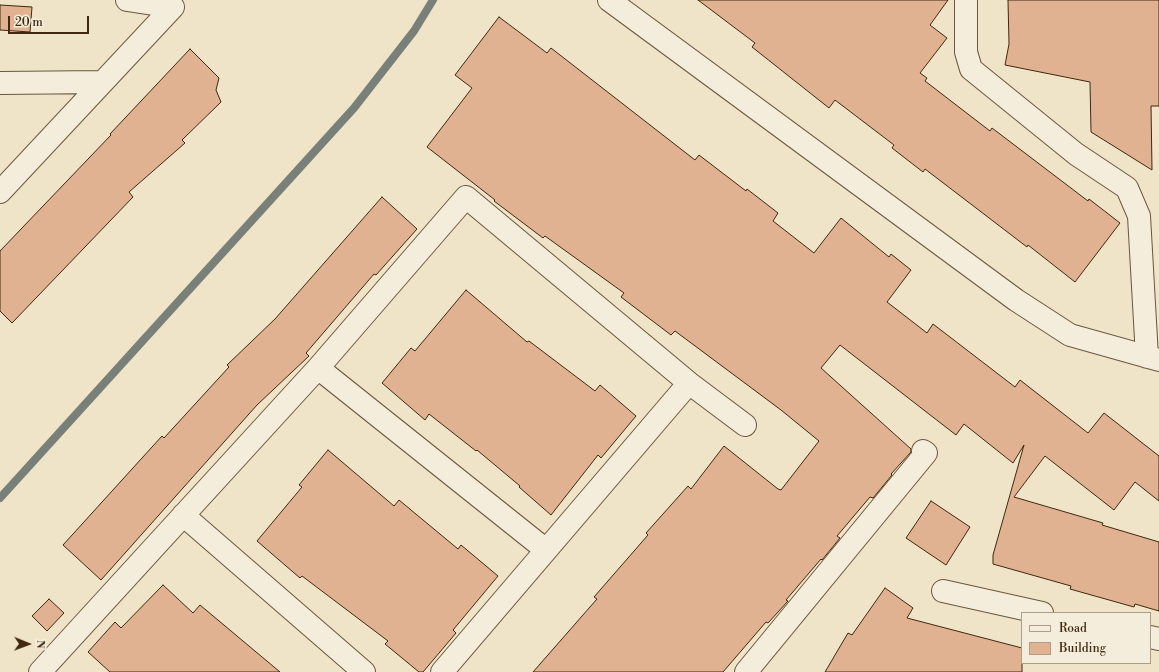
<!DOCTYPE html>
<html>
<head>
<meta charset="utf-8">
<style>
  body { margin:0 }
  #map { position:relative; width:1159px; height:672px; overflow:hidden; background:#efe4c7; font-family:"Libre Bodoni",serif }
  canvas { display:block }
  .legend { position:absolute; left:1021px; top:612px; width:130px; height:52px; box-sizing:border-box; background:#f5eddb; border:1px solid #ac9e89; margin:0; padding:5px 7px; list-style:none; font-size:12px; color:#3f280f }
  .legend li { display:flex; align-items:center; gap:8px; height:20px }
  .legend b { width:20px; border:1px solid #ac9e89 }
  .north { position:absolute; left:8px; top:624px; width:40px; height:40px; -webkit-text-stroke:3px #f5eddb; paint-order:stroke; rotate:91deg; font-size:11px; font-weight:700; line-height:16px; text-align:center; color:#3f280f }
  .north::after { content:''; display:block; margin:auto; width:14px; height:18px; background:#3f280f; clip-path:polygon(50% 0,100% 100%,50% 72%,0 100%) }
  .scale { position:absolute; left:8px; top:16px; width:81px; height:18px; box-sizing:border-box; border:2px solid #3f280f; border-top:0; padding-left:5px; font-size:12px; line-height:14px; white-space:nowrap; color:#3f280f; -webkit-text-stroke:3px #f5eddb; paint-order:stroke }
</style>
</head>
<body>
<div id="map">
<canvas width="1159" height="672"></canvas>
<ul class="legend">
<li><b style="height:5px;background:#f5eddb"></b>Road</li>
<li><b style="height:11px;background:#e1b291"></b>Building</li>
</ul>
<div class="north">N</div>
<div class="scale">20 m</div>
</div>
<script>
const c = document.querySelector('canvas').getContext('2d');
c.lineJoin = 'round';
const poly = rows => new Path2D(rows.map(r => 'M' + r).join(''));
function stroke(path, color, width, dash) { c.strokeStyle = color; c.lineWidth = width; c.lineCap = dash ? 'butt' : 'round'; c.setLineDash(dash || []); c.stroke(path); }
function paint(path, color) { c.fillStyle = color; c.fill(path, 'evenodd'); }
const stream = poly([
  [0,498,354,108,414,31,433,0]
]);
const building = poly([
  [698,0,948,0,930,25,947,38,920,73,927,78,925,81,990,131,992,128,1088,201,1089,199,1120,223,1075,282,1028,245,1027,247,925,169,923,172,892,148,894,145,835,100,829,108,752,47,755,43,698,0],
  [1008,0,1159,0,1159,106,1151,106,1152,170,1091,132,1090,82,1005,65,1009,44,1008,0],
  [0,5,32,7,30,32,0,30,0,5],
  [499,17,547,53,551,48,695,160,699,155,746,191,747,189,778,213,773,221,814,253,841,218,889,257,891,254,911,270,887,302,927,333,933,324,1015,387,1020,380,1088,433,1104,413,1159,456,1159,501,1135,482,1114,510,1045,456,1014,497,1103,523,1102,525,1159,542,1159,611,1135,604,1134,607,1070,589,1071,586,993,564,993,555,1024,445,1013,463,964,424,956,435,840,345,821,368,911,449,911,452,891,474,892,475,873,498,870,497,837,536,840,538,822,560,821,559,786,600,788,601,768,623,766,622,723,672,533,672,597,599,594,597,648,535,646,533,688,486,691,489,724,446,778,489,781,490,819,441,781,410,675,331,671,335,621,297,624,293,545,236,543,238,494,201,495,200,427,147,472,88,455,75,499,17],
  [190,49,219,78,216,90,221,102,182,140,185,143,129,192,133,197,12,323,0,311,0,251,111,135,110,134,190,49],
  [382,197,417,229,376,275,374,274,306,353,309,356,257,405,101,580,63,545,162,436,164,438,229,367,227,365,275,319,382,197],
  [466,290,527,342,529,341,595,391,600,385,636,416,601,458,598,455,551,515,519,487,520,486,477,450,476,451,429,414,425,420,382,383,411,348,415,351,466,290],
  [328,450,394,506,399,500,458,549,461,545,498,576,453,630,456,633,423,672,419,672,385,644,388,641,302,576,300,578,257,541,302,487,299,485,328,450],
  [931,501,970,527,946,565,906,538,931,501],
  [163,585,193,613,200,605,280,672,110,672,88,652,115,622,121,628,163,585],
  [885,588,913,608,907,618,1022,648,1022,672,825,672,848,633,852,635,885,588],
  [49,599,64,613,47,631,32,616,49,599]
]);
const minor = poly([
  [127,0,173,7],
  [609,0,1016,300,1070,335,1159,360],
  [966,0,966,52,971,69,1076,154,1127,188,1139,216,1147,357],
  [0,83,102,82],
  [0,192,173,7],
  [318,368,546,550],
  [183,515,364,672],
  [943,591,1042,613],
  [1150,637,1159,639],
  [40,672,318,368,466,197,689,383,745,425],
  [442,672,689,383],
  [746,672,926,453,923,451]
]);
stroke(stream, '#798079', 8);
paint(building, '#e1b291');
stroke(building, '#3f280f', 1);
stroke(minor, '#6b573d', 24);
stroke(minor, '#f5eddb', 22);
</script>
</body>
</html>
